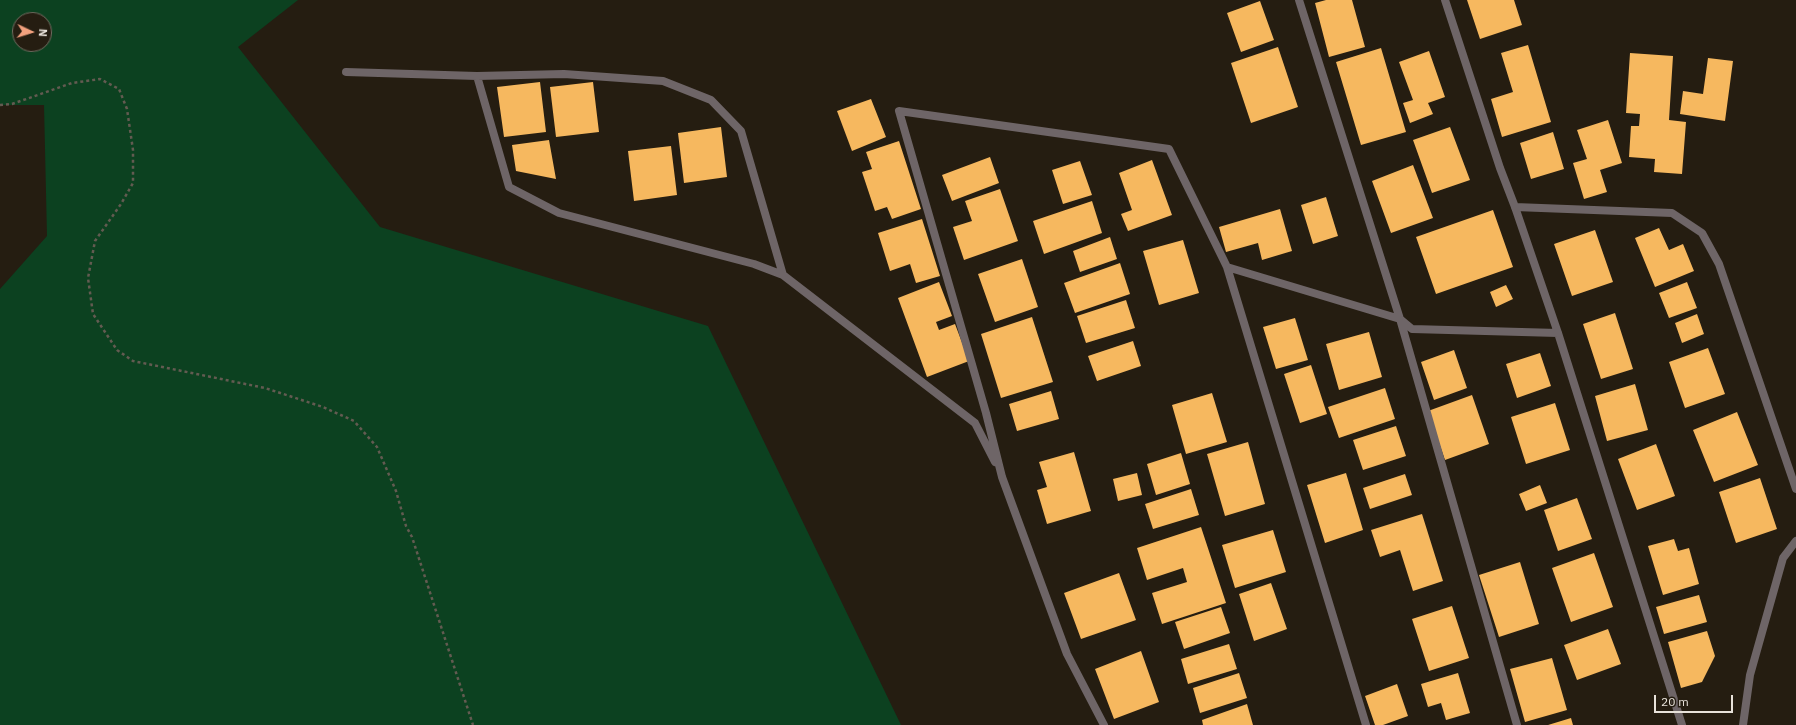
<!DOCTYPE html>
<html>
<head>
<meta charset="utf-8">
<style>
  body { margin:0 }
  #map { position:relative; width:1796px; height:725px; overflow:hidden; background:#251d11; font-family:"IBM Plex Sans",sans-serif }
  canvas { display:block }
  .north { position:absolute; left:12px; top:12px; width:40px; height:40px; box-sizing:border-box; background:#251d11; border:1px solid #736c61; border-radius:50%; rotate:94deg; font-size:11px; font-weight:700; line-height:16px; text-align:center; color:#e8e2da }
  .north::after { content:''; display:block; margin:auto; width:14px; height:18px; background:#f2a17e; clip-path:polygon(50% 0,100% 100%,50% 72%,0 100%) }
  .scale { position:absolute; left:1654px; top:695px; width:79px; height:18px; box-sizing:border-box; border:2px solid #e8e2da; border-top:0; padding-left:5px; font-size:12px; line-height:14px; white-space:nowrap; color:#e8e2da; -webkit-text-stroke:3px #251d11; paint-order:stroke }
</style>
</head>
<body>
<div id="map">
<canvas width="1796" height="725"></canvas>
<div class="north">N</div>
<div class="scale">20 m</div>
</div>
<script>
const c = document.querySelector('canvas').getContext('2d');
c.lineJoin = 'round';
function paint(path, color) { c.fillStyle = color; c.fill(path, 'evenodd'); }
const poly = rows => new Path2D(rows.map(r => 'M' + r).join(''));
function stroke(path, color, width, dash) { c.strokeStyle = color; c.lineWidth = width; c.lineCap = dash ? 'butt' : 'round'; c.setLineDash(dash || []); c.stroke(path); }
const green = poly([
  [0,0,298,0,238,47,380,227,708,326,901,725,0,725,0,289,47,236,44,105,0,105],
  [20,20,44,20,44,44,20,44]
]);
const building = poly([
  [1326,0,1352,0,1365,47,1329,57,1315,3],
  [1467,0,1514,0,1522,25,1480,39],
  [1260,1,1274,40,1241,52,1227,13],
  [1528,45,1551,122,1502,137,1491,99,1513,92,1501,53],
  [1278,47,1298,107,1251,123,1231,63],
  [1381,48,1406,132,1361,145,1336,62],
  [1429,51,1445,97,1428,103,1433,114,1410,123,1403,103,1413,100,1399,62],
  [1630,53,1673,56,1669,120,1686,122,1682,174,1654,172,1655,159,1629,157,1631,126,1639,126,1640,114,1626,113],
  [1708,58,1733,61,1725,121,1680,114,1683,91,1703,94],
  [540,82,546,132,504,137,497,87],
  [593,82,599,132,556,137,550,87],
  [871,99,886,137,852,151,837,111],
  [1608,120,1622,163,1600,170,1607,192,1584,199,1573,163,1587,159,1577,130],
  [721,127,727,177,684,183,678,133],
  [1450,127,1470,180,1432,193,1413,140],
  [1553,132,1564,169,1531,179,1520,143],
  [549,140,556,179,516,171,512,145],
  [899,141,921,209,892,219,887,207,875,211,862,172,872,169,866,152],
  [671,146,677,195,634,201,628,151],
  [990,157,999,183,952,201,942,175],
  [1152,160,1172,215,1128,231,1121,214,1132,210,1119,173],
  [1080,161,1092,195,1063,204,1052,170],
  [1413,165,1433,218,1391,233,1372,181],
  [1000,189,1018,241,964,260,953,227,972,221,965,201],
  [1326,197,1338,236,1313,244,1301,205],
  [1092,201,1102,233,1044,254,1033,221],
  [1280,209,1292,251,1262,260,1258,243,1226,252,1219,227],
  [1493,210,1513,267,1436,294,1416,237],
  [922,219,940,276,916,283,910,264,890,271,878,233],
  [1659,228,1669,250,1683,244,1694,271,1655,287,1635,238],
  [1595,230,1613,282,1572,296,1554,244],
  [1110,237,1117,259,1080,272,1073,251],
  [1183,240,1199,293,1159,305,1143,251],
  [1022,259,1038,307,995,322,978,274],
  [1120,263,1130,294,1075,313,1064,283],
  [939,282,952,316,936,322,939,330,955,324,969,361,927,377,898,298],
  [1687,282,1697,308,1669,318,1659,293],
  [1506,285,1513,299,1496,307,1490,292],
  [1126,300,1135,328,1086,343,1077,316],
  [1615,313,1633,369,1601,379,1583,324],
  [1697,314,1704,334,1682,343,1675,323],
  [1032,317,1053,382,1001,398,981,334],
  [1295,318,1308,360,1276,369,1263,327],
  [1369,332,1382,377,1339,390,1326,344],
  [1133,341,1141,366,1097,381,1088,356],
  [1708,348,1725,394,1685,408,1669,362],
  [1454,350,1467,388,1434,400,1421,362],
  [1540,353,1551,386,1517,398,1506,364],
  [1311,365,1327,414,1300,423,1284,374],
  [1635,384,1648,430,1607,441,1595,396],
  [1385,388,1395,419,1339,438,1328,407],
  [1051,391,1059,419,1017,431,1009,404],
  [1212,393,1227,442,1186,454,1172,405],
  [1472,395,1489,444,1445,460,1428,411],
  [1555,403,1570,450,1526,464,1511,417],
  [1737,412,1758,465,1714,482,1693,430],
  [1396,426,1406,456,1363,470,1353,440],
  [1248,442,1265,504,1225,516,1207,454],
  [1656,444,1675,496,1637,510,1618,459],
  [1074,452,1091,511,1047,524,1037,490,1047,487,1039,462],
  [1181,453,1190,484,1156,495,1147,464],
  [1137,473,1142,495,1118,501,1113,479],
  [1346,473,1363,530,1325,543,1307,485],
  [1405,474,1412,495,1370,509,1363,488],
  [1760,478,1777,529,1736,543,1719,492],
  [1540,485,1547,503,1526,511,1519,494],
  [1191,489,1199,515,1153,529,1145,504],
  [1577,498,1592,539,1558,551,1544,510],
  [1422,514,1443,581,1413,591,1400,550,1380,557,1371,530],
  [1201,527,1226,603,1162,624,1152,593,1187,582,1183,568,1147,580,1137,548],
  [1273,530,1286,572,1235,588,1222,545],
  [1674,539,1678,551,1689,548,1699,584,1663,595,1648,546],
  [1594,553,1613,607,1571,622,1552,568],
  [1520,562,1539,624,1499,637,1479,575],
  [1119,573,1136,620,1081,639,1064,593],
  [1271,583,1287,629,1254,641,1239,594],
  [1699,595,1707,622,1664,634,1656,607],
  [1452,606,1469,658,1429,671,1412,619],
  [1221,607,1230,633,1184,649,1175,622],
  [1608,629,1621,664,1577,680,1564,645],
  [1707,631,1715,656,1702,682,1681,688,1668,642],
  [1229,644,1237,669,1188,684,1181,659],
  [1141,651,1159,702,1114,719,1095,669],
  [1552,658,1567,710,1525,722,1510,669],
  [1239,673,1247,698,1200,713,1193,688],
  [1458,673,1470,713,1446,720,1441,703,1428,707,1421,684],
  [1397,684,1408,716,1383,725,1375,725,1365,696],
  [1247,704,1253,725,1203,725,1202,720],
  [1571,718,1573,725,1548,725]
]);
const path = poly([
  [0,105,12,104,72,83,100,79,119,89,127,109,133,150,133,183,121,204,95,241,88,278,93,314,117,350,133,361,265,388,323,407,354,421,377,447,396,491,406,526,412,537,473,725]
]);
const minor = poly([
  [1299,0,1400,319,1517,725],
  [1445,0,1500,168,1515,207,1558,333,1682,725],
  [346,72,477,76,564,74,663,81,711,100,741,131,783,275],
  [477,76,509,187,559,213,754,264,783,275,975,423,995,462],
  [1515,207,1672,213,1702,233,1719,264,1796,489],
  [1227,267,1400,319,1412,329,1558,333],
  [1104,725,1067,654,1002,477,986,413,899,111,1169,149,1227,267,1366,725],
  [1743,725,1750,675,1783,558,1796,541]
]);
paint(green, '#0c4120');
paint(building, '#f6b85f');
stroke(path, '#635b51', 2.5, [3, 3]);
stroke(minor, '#6e6567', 8);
</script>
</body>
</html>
